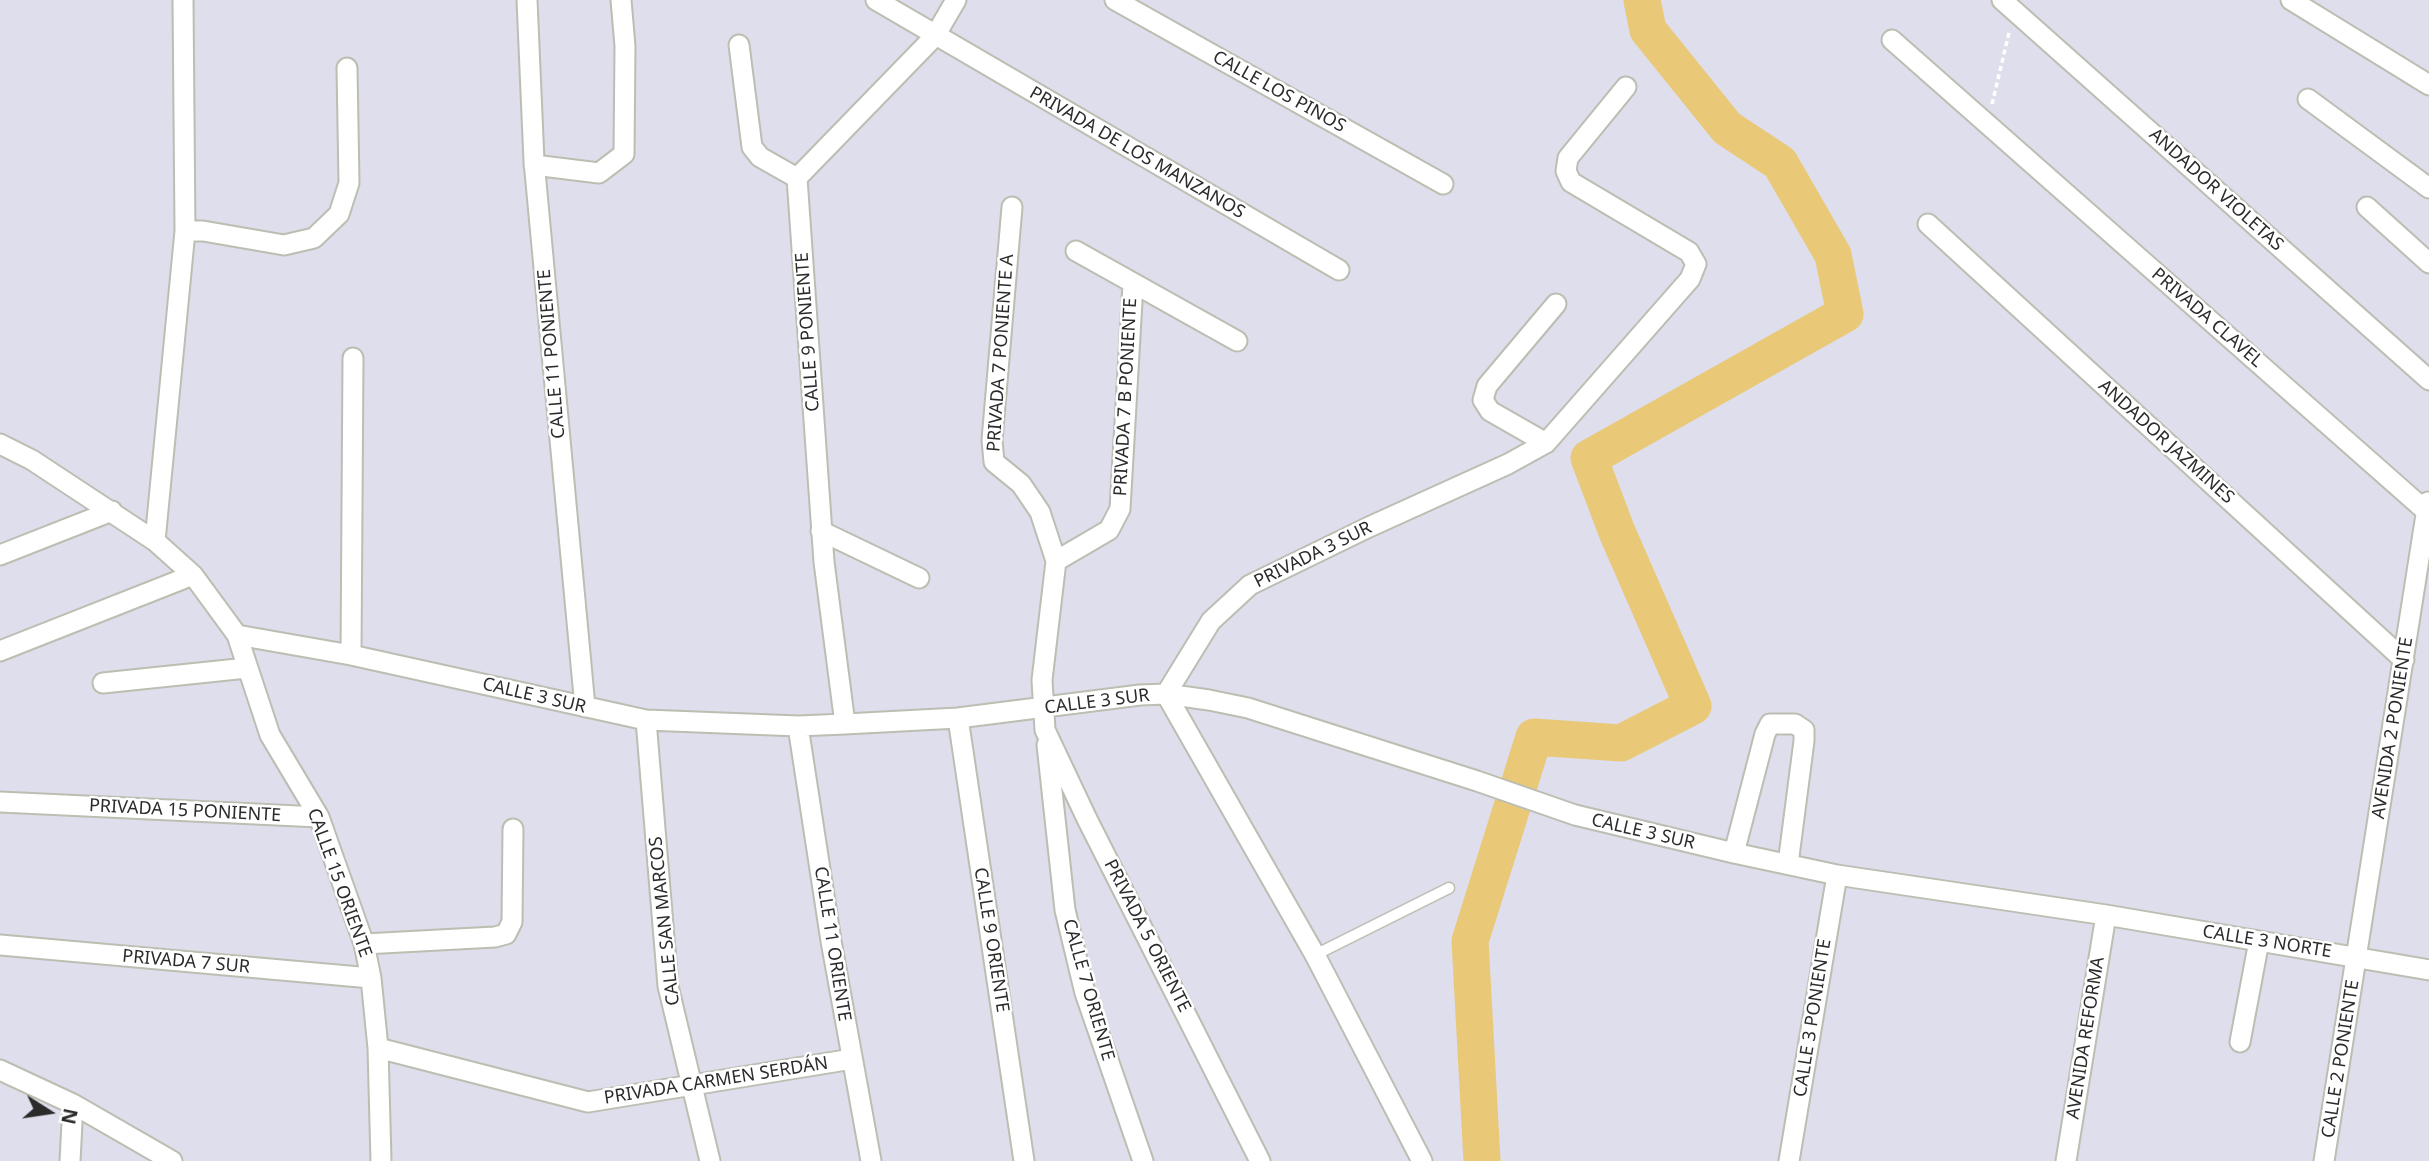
<!DOCTYPE html>
<html>
<head>
<meta charset="utf-8">
<style>
  body { margin:0 }
  #map { position:relative; width:2429px; height:1161px; overflow:hidden; background:#dedeec; font-family:"Noto Sans",sans-serif }
  canvas { display:block }
  .north { position:absolute; left:14px; top:1077px; width:70px; height:70px; -webkit-text-stroke:5px #fff; paint-order:stroke; rotate:102deg; font-size:19px; font-weight:700; line-height:28px; text-align:center; color:#2b2b2b }
  .north::after { content:''; display:block; margin:auto; width:24px; height:32px; background:#2b2b2b; clip-path:polygon(50% 0,100% 100%,50% 72%,0 100%) }
</style>
</head>
<body>
<div id="map">
<canvas width="2429" height="1161"></canvas>
<div class="north">N</div>
</div>
<script>
const c = document.querySelector('canvas').getContext('2d');
c.lineJoin = 'round';
const poly = rows => new Path2D(rows.map(r => 'M' + r).join(''));
function stroke(path, color, width, dash) { c.strokeStyle = color; c.lineWidth = width; c.lineCap = dash ? 'butt' : 'round'; c.setLineDash(dash || []); c.stroke(path); }
function drawText(font, color, halo, rows, align = 'center') {
  c.font = font + ' "Noto Sans",sans-serif'; c.lineWidth = 5; c.setLineDash([]); c.textBaseline = 'middle'; c.strokeStyle = halo; c.fillStyle = color; for (const [text, x, y, turn = 0] of rows) {
    c.save(); c.translate(x, y); c.rotate((+turn || 0) * Math.PI / 180); c.textAlign = isNaN(turn) ? turn : align; if (halo) c.strokeText(text, 0, 0); c.fillText(text, 0, 0); c.restore();
  }
}
const river = poly([
  [1482,1161,1470,941,1534,737,1621,743,1693,706,1617,532,1589,458,1845,314,1833,255,1780,163,1727,128,1648,30,1642,0]
]);
const path = poly([
  [1992,104,2009,33]
]);
const lane = poly([
  [1315,955,1449,888]
]);
const street = poly([
  [527,0,534,161,585,707],
  [876,0,1339,270],
  [1115,0,1443,184],
  [2002,0,2429,380],
  [2291,0,2429,85],
  [1892,40,2427,512],
  [739,45,752,147,760,157,797,178],
  [2308,99,2429,188],
  [534,165,599,173,624,154,625,46,621,0],
  [1012,207,992,440,994,462,1021,484,1040,512,1056,561,1042,680,1045,730,1087,819,1260,1161],
  [2367,207,2429,263],
  [1928,224,2404,660],
  [185,231,203,231,284,245,314,238,339,214,349,183,347,68],
  [1076,251,1237,341],
  [1546,443,1490,411,1483,400,1487,386,1556,304],
  [0,444,32,460,155,541,193,575,237,635,270,735,319,817,364,944,371,978,378,1048,381,1161],
  [821,531,919,578],
  [155,541,185,231,183,0],
  [0,555,112,511],
  [1056,561,1109,530,1120,509,1133,284],
  [237,635,351,655,646,720,798,726,845,724,958,718,1140,695,1166,694,1209,700,1248,708,1477,781,1575,815,1734,853,1837,875,2106,915,2429,970],
  [0,651,193,575],
  [351,655,353,358],
  [103,683,247,668],
  [958,718,1024,1161],
  [646,720,668,986,710,1161],
  [845,724,824,562,797,178,935,36,956,0],
  [798,726,831,941,871,1161],
  [1047,745,1065,910,1085,993,1143,1161],
  [0,802,319,817],
  [1734,853,1765,734,1770,724,1795,724,1804,730,1804,741,1788,864],
  [364,944,495,937,506,934,512,922,513,829],
  [0,945,371,978],
  [2240,1042,2259,941],
  [378,1048,588,1102,852,1059],
  [0,1070,73,1104,172,1161],
  [70,1161,73,1104],
  [1422,1161,1315,955,1166,694,1211,621,1250,585,1369,527,1508,464,1546,443,1690,279,1696,264,1689,252,1571,182,1566,171,1568,158,1626,87],
  [1789,1161,1837,875],
  [2066,1161,2106,915],
  [2324,1161,2428,502]
]);
const streetNames = [
  ["CALLE LOS PINOS",1279,92,29],
  ["PRIVADA DE LOS MANZANOS",1137,153,30],
  ["ANDADOR VIOLETAS",2216,190,42],
  ["PRIVADA CLAVEL",2207,318,41],
  ["CALLE 9 PONIENTE",808,332,-94],
  ["PRIVADA 7 PONIENTE A",1001,353,-86],
  ["CALLE 11 PONIENTE",552,354,-95],
  ["PRIVADA 7 B PONIENTE",1126,397,-87],
  ["ANDADOR JAZMINES",2166,442,42],
  ["PRIVADA 3 SUR",1313,555,-26],
  ["CALLE 3 SUR",534,696,13],
  ["CALLE 3 SUR",1097,702,-7],
  ["AVENIDA 2 PONIENTE",2393,728,-81],
  ["PRIVADA 15 PONIENTE",185,811,3],
  ["CALLE 3 SUR",1643,832,13],
  ["CALLE 15 ORIENTE",339,883,70],
  ["CALLE SAN MARCOS",665,921,-96],
  ["PRIVADA 5 ORIENTE",1147,936,63],
  ["CALLE 9 ORIENTE",991,940,81],
  ["CALLE 3 NORTE",2267,942,9],
  ["CALLE 11 ORIENTE",832,944,81],
  ["PRIVADA 7 SUR",186,962,5],
  ["CALLE 7 ORIENTE",1088,990,74],
  ["CALLE 3 PONIENTE",1813,1018,-81],
  ["AVENIDA REFORMA",2086,1038,-81],
  ["CALLE 2 PONIENTE",2341,1059,-81],
  ["PRIVADA CARMEN SERDÁN",716,1081,-9]
];
stroke(river, '#e9c877', 37);
stroke(lane, '#bbbeb1', 13);
stroke(street, '#bbbeb1', 23);
stroke(path, '#fff', 3.5, [5, 3.5]);
stroke(lane, '#fff', 10);
stroke(street, '#fff', 19);
drawText('18px', '#2b2b2b', '#fff', streetNames);
</script>
</body>
</html>
